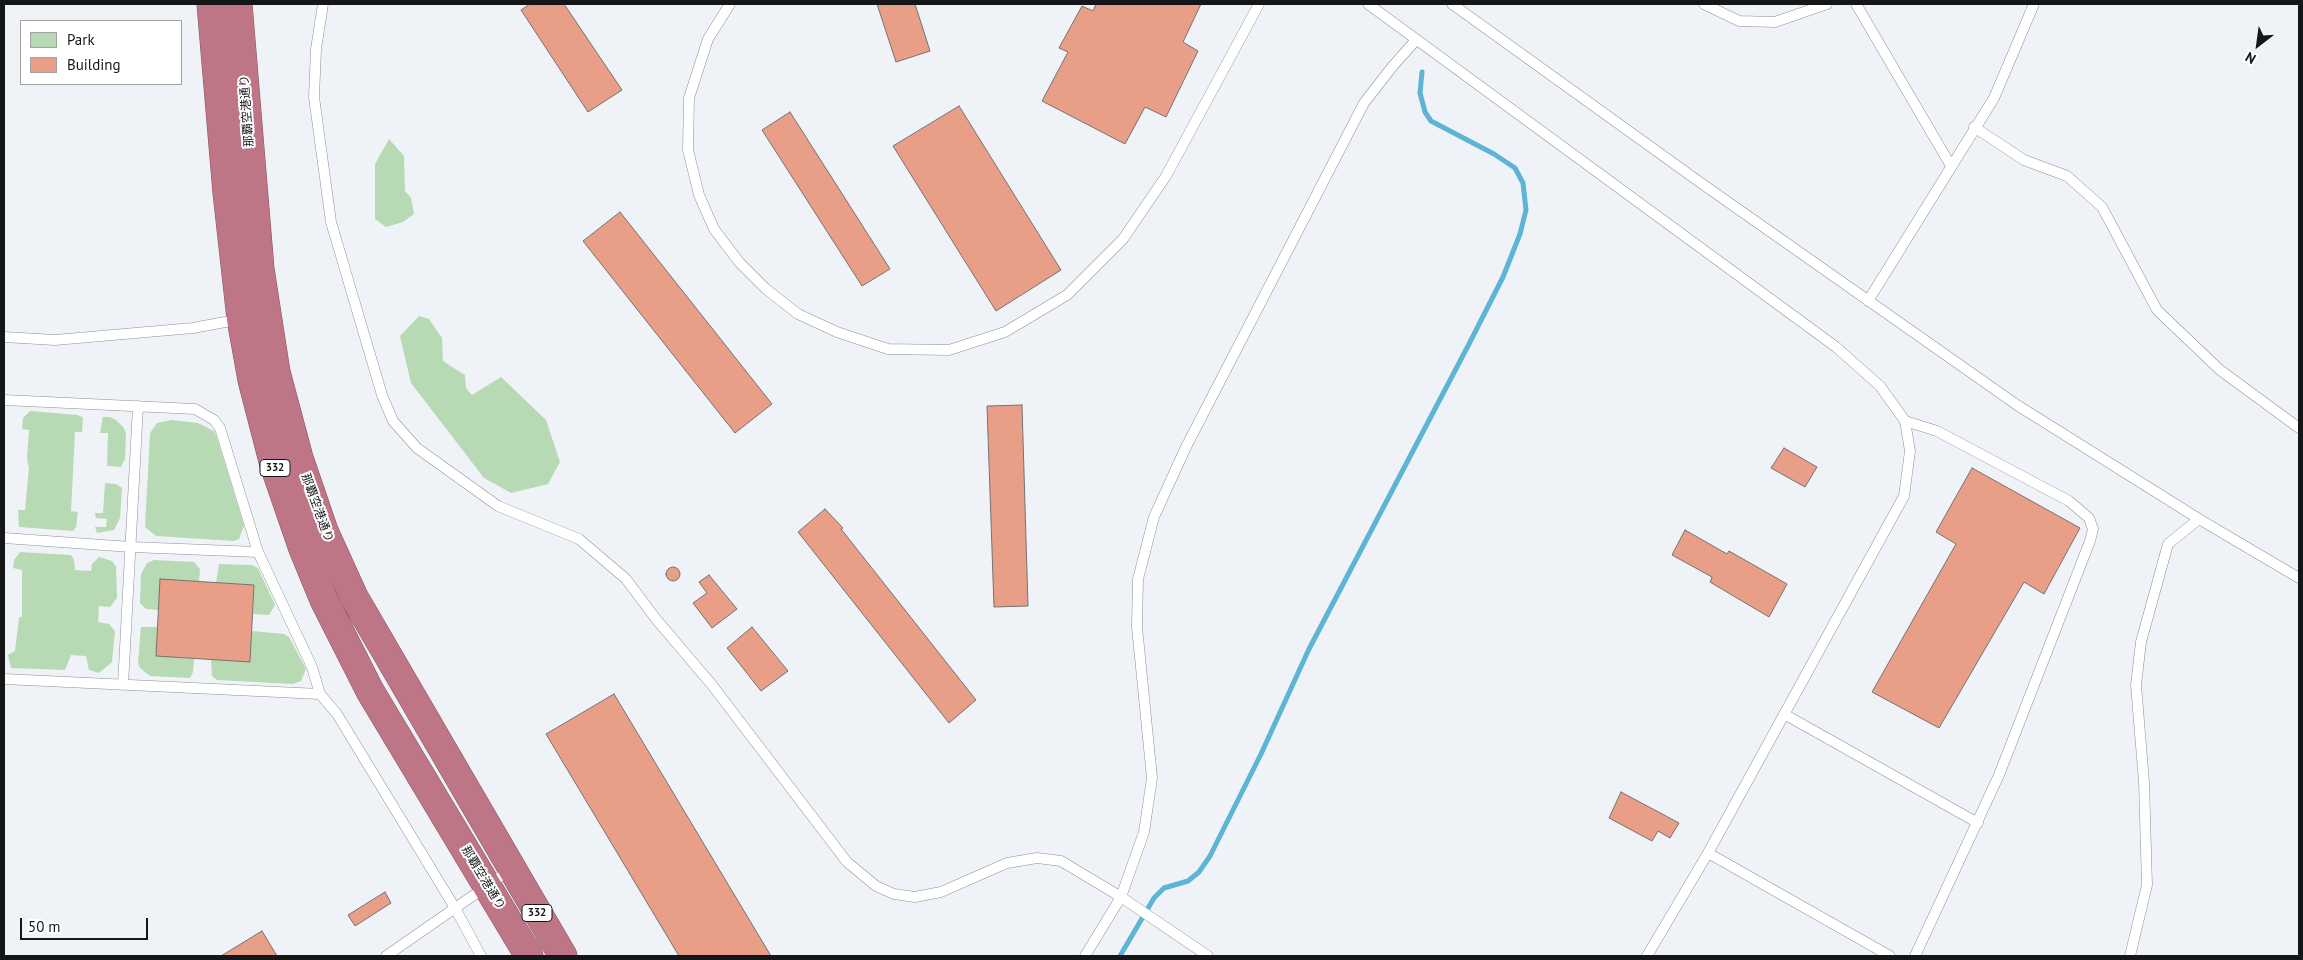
<!DOCTYPE html>
<html>
<head>
<meta charset="utf-8">
<style>
  body { margin:0 }
  #map { position:relative; width:2303px; height:960px; overflow:hidden; background:#eff3f7; font-family:"PT Sans",sans-serif }
  canvas { display:block }
  .frame { position:absolute; inset:0; border:5px solid #151618; pointer-events:none }
  .legend { position:absolute; left:20px; top:20px; width:162px; height:65px; box-sizing:border-box; background:#fff; border:1px solid #a1a2a3; margin:0; padding:6px 9px; list-style:none; font-size:15px; color:#151618 }
  .legend li { display:flex; align-items:center; gap:10px; height:25px }
  .legend b { width:25px; border:1px solid #a1a2a3 }
  .north { position:absolute; left:2233px; top:20px; width:50px; height:50px; -webkit-text-stroke:4px #fff; paint-order:stroke; rotate:210deg; font-size:14px; font-weight:700; line-height:20px; text-align:center; color:#151618 }
  .north::after { content:''; display:block; margin:auto; width:18px; height:22px; background:#151618; clip-path:polygon(50% 0,100% 100%,50% 72%,0 100%) }
  .scale { position:absolute; left:20px; top:918px; width:128px; height:22px; box-sizing:border-box; border:2px solid #151618; border-top:0; padding-left:6px; font-size:15px; line-height:18px; white-space:nowrap; color:#151618; -webkit-text-stroke:4px #fff; paint-order:stroke }
</style>
</head>
<body>
<div id="map">
<canvas width="2303" height="960"></canvas>
<div class="frame"></div>
<ul class="legend">
<li><b style="height:14px;background:#b7dab4"></b>Park</li>
<li><b style="height:14px;background:#e89e87"></b>Building</li>
</ul>
<div class="north">N</div>
<div class="scale">50 m</div>
</div>
<script>
const c = document.querySelector('canvas').getContext('2d');
c.lineJoin = 'round';
function paint(path, color) { c.fillStyle = color; c.fill(path, 'evenodd'); }
const poly = rows => new Path2D(rows.map(r => 'M' + r).join(''));
function stroke(path, color, width, dash) { c.strokeStyle = color; c.lineWidth = width; c.lineCap = dash ? 'butt' : 'round'; c.setLineDash(dash || []); c.stroke(path); }
function drawText(font, color, halo, rows, align = 'center') {
  c.font = font + ' "PT Sans","Noto Sans JP",sans-serif'; c.lineWidth = 4; c.setLineDash([]); c.textBaseline = 'middle'; c.strokeStyle = halo; c.fillStyle = color; for (const [text, x, y, turn = 0] of rows) {
    c.save(); c.translate(x, y); c.rotate((+turn || 0) * Math.PI / 180); c.textAlign = isNaN(turn) ? turn : align; if (halo) c.strokeText(text, 0, 0); c.fillText(text, 0, 0); c.restore();
  }
}
const green = poly([
  [389,139,404,156,405,191,411,198,414,214,403,222,386,227,375,219,375,164],
  [419,316,429,319,442,338,443,361,465,375,466,388,472,395,501,377,546,420,560,462,548,484,511,493,484,478,411,383,400,336],
  [30,411,78,415,83,418,82,432,75,432,71,511,78,512,76,527,73,531,19,527,18,510,25,510,29,468,27,459,29,430,22,429,23,418],
  [103,417,110,417,116,420,124,428,126,434,125,459,121,467,107,466,108,433,100,433],
  [171,420,198,423,214,431,216,435,244,526,239,539,234,541,156,536,145,527,150,433,157,423],
  [105,483,116,484,122,488,120,518,114,530,97,533,95,527,106,527,107,519,96,518,95,513,103,513],
  [20,552,71,555,74,560,75,570,91,571,92,564,99,557,112,561,116,566,117,598,110,607,99,606,98,622,109,624,115,631,112,662,99,673,89,670,86,656,71,655,65,670,11,668,8,655,15,651,19,617,22,617,22,570,13,568,14,560],
  [154,560,194,562,200,569,199,582,159,610,146,609,140,603,141,574,147,563],
  [219,564,252,565,258,568,275,605,269,615,253,614,254,585,216,583],
  [141,627,158,627,157,656,194,659,193,672,190,678,150,676,140,668,138,663],
  [252,631,284,634,289,637,306,669,301,681,293,684,217,680,212,676,211,659,250,661]
]);
const stream = poly([
  [1120,956,1154,898,1164,888,1188,881,1199,872,1210,856,1261,754,1309,649,1469,344,1503,277,1520,234,1526,210,1523,183,1515,168,1494,154,1431,121,1425,112,1420,93,1422,72]
]);
const building = poly([
  [530,4,564,4,622,90,588,112,521,10,530,4],
  [877,4,915,4,930,51,896,62,877,4],
  [1096,4,1201,4,1183,42,1198,51,1166,117,1145,107,1125,144,1042,101,1068,52,1059,48,1082,6,1093,11,1096,4],
  [959,106,1061,270,996,311,893,146,959,106],
  [790,112,890,269,862,286,762,130,790,112],
  [620,212,772,404,735,433,583,241,620,212],
  [1022,405,1028,606,994,607,987,406,1022,405],
  [1784,448,1817,467,1805,487,1771,468,1784,448],
  [1972,468,2080,528,2044,594,2024,582,1939,728,1872,692,1956,544,1936,532,1972,468],
  [825,509,843,528,841,529,976,700,949,723,798,532,825,509],
  [1685,530,1727,554,1729,551,1787,584,1769,617,1710,582,1712,577,1672,555,1685,530],
  '666 574a7 7 0 1 1 14 0a7 7 0 1 1-14 0Z',
  [709,575,737,609,712,628,693,603,707,593,699,582,709,575],
  [160,579,254,585,250,662,156,656,160,579],
  [752,627,788,671,761,691,727,648,752,627],
  [614,694,771,956,679,956,546,734,614,694],
  [1621,792,1679,823,1670,838,1658,831,1652,841,1609,818,1621,792],
  [385,892,391,903,355,926,348,915,385,892],
  [262,931,277,956,221,956,262,931]
]);
const lane = poly([
  [323,4,316,49,314,97,331,222,382,395,393,421,417,448,498,506,579,539,626,579,656,619,712,685,847,862,876,886,894,894,915,897,941,892,1007,863,1037,858,1061,861,1121,897,1208,956],
  [730,4,708,39,689,98,688,150,699,195,714,229,739,262,766,289,798,314,837,332,888,349,949,350,1005,332,1067,295,1123,239,1166,176,1259,4],
  [1368,4,1836,347,1880,386,1905,421,1910,451,1904,496,1708,853,1647,956],
  [1452,4,1701,183,2017,405,2199,519,2299,578],
  [1704,4,1739,21,1775,22,1827,4],
  [1856,4,1951,166],
  [1974,127,2024,160,2067,176,2102,207,2157,310,2220,370,2299,428],
  [1868,301,1994,98,2034,4],
  [4,337,55,340,193,328,241,319],
  [4,400,195,409,214,420,220,428,258,552,312,667,320,694,337,714,455,908,481,956],
  [1905,421,1937,431,2069,501,2089,518,2093,529,2090,541,1999,775,1915,956],
  [4,538,131,547,258,552],
  [4,679,320,694],
  [123,685,138,406],
  [1784,714,1978,823],
  [1708,853,1890,956],
  [386,956,510,870],
  [1085,956,1121,897,1144,832,1152,778,1137,627,1138,579,1154,517,1186,447,1364,103,1392,67,1416,40],
  [2130,956,2147,885,2144,782,2136,685,2141,642,2168,544,2199,519]
]);
const highway = poly([
  [211,4,227,193,241,319,252,380,274,465,303,549,324,600,370,691,529,956],
  [238,4,260,269,276,372,299,458,324,531,354,597,563,956]
]);
const shields = [
  [275,468,30],
  [537,913,30]
];
const shieldNames = [
  ["332",275,468],
  ["332",537,913]
];
const streetNames = [
  ["那覇空港通り",247,111,-94],
  ["那覇空港通り",317,508,70],
  ["那覇空港通り",483,878,59]
];
paint(green, '#b7dab4');
stroke(stream, '#5eb4d4', 5);
paint(building, '#e89e87');
stroke(building, '#767170', 1);
stroke(lane, '#8d9094', 11);
stroke(highway, '#835460', 29);
stroke(lane, '#fff', 10);
stroke(highway, '#be7686', 28);
for (const [x, y, w] of shields) { const box = new Path2D(); box.roundRect(x - w / 2, y - 8.5, w, 17, 4); c.fillStyle = '#fff'; c.fill(box); stroke(box, '#151618', 1); }
drawText('bold 11px', '#151618', null, shieldNames);
drawText('12px', '#151618', '#fff', streetNames);
</script>
</body>
</html>
